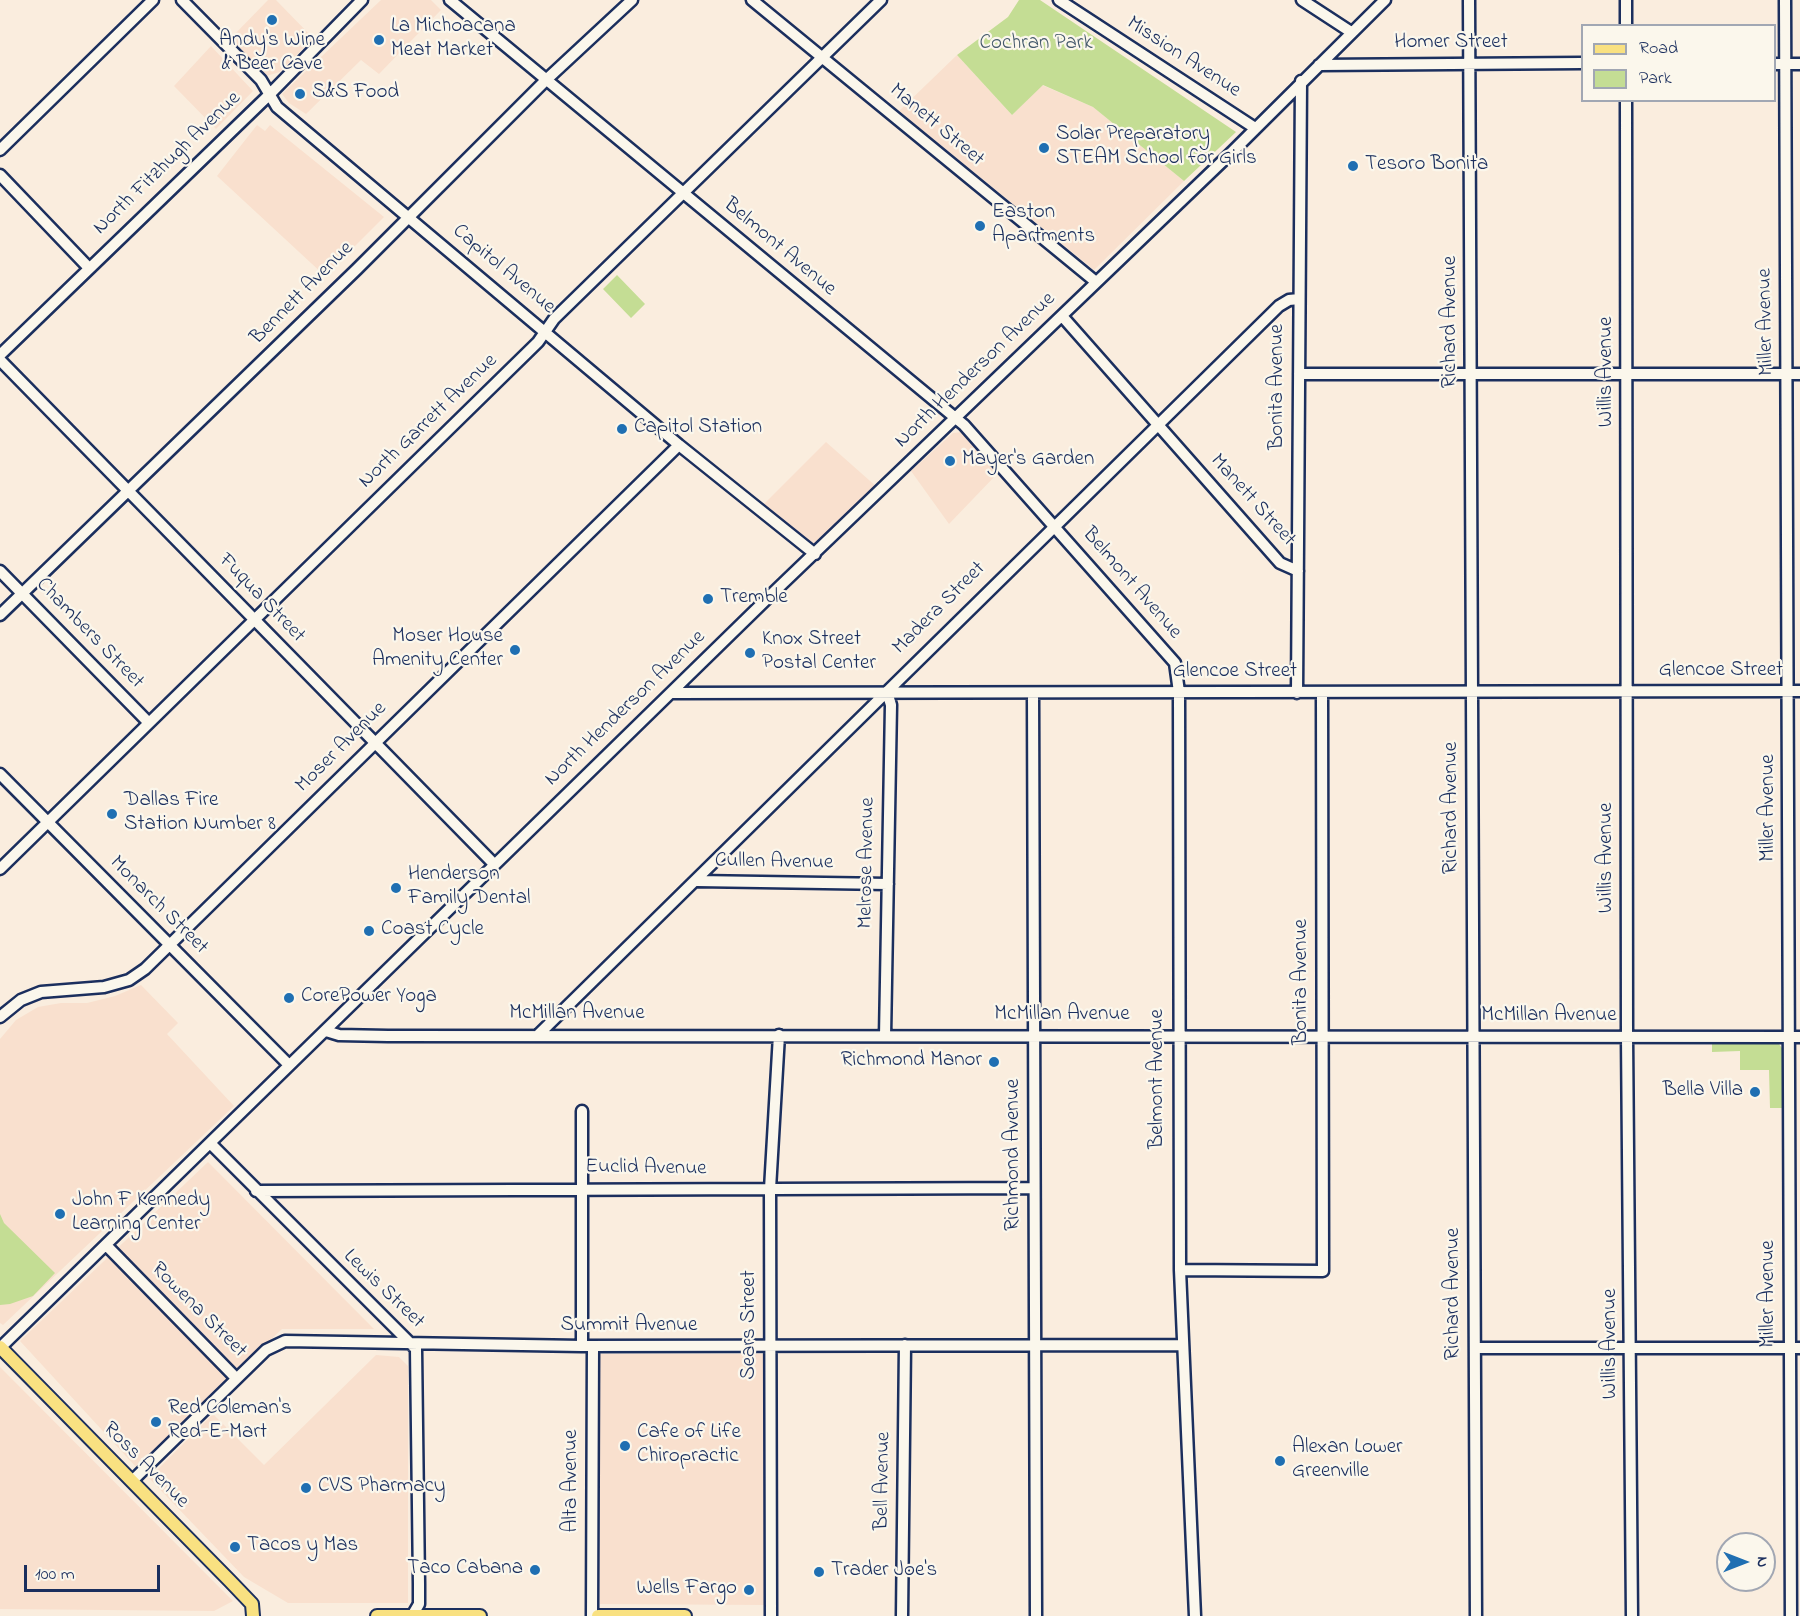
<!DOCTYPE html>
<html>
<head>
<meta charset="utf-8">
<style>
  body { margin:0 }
  #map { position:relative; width:1800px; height:1616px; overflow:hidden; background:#faedde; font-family:"Indie Flower",sans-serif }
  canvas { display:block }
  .legend { position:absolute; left:1581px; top:24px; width:195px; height:78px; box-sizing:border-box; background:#fbf7ec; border:2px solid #a1a7b3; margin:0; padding:8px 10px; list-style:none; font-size:18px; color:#1b2f5e }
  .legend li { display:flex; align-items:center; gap:12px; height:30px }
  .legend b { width:30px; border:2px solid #a1a7b3 }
  .north { position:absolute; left:1716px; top:1532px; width:60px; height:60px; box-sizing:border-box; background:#fbf7ec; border:2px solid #a1a7b3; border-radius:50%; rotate:90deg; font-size:16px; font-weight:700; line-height:24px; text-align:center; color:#1b2f5e }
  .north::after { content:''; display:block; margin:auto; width:21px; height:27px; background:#1f6fb2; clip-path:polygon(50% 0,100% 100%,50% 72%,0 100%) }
  .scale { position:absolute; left:24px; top:1565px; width:136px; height:27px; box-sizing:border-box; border:3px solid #1b2f5e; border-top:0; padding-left:8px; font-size:18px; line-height:21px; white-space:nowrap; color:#1b2f5e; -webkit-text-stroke:4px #fbf7ec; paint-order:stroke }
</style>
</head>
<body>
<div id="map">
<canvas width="1800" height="1616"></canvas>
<ul class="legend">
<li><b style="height:8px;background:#f9e181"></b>Road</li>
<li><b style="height:16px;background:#c4dd94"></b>Park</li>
</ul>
<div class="north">N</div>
<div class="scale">100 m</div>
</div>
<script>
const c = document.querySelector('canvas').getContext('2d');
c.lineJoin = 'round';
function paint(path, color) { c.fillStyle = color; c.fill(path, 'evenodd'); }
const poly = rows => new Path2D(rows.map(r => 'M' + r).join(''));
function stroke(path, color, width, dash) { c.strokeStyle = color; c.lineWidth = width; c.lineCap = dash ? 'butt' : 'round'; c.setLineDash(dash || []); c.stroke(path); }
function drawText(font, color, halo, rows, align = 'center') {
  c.font = font + ' "Indie Flower",sans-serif'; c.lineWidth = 4.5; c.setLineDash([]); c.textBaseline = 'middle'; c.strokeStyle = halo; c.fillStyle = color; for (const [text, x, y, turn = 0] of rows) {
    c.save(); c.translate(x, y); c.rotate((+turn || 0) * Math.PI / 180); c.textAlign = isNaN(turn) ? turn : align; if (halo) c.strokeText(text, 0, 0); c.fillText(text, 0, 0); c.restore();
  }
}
const built = poly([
  [268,0,276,0,313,38,280,72,266,76,231,38],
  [381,0,431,0,441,10,379,74,361,60,306,114,289,103,282,94],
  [211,46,253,91,216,129,174,86],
  [957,55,1012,115,1042,85,1093,107,1184,181,1094,270,899,111],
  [257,125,265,131,270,125,384,217,325,276,217,176],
  [962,432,997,474,949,524,911,471,953,433],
  [826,442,878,488,818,543,812,544,763,505],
  [141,985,178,1023,167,1034,234,1106,3,1325,0,1323,0,1039,16,1020,38,1007,61,1003,87,1003,115,996],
  [208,1162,374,1329,282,1329,136,1467,20,1341],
  [600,1354,766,1354,765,1605,600,1604],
  [376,1355,399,1357,408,1366,408,1603,288,1603,244,1577,149,1478,213,1414,264,1465],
  [0,1367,233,1601,214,1611,0,1609]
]);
const green = poly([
  [1019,0,1040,0,1236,132,1184,181,1093,107,1043,85,1012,115,957,55,1008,17],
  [617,275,645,304,631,318,603,289],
  [1712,1044,1779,1044,1784,1051,1784,1108,1770,1108,1769,1070,1740,1070,1740,1051,1712,1052],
  [0,1214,4,1223,55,1273,33,1296,10,1304,0,1305]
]);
const minor = poly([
  [182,0,261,80,277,107,679,445,815,554],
  [450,0,964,425,1175,663,1179,692,1180,1270,1195,1616],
  [752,0,1096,282],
  [1059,0,1255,128],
  [1302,0,1351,32],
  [1469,0,1476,1616],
  [1626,0,1626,26],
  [1785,0,1791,1616],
  [1774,64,1800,64],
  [1319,65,1582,63],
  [1626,100,1627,1037,1632,1616],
  [0,150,153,0],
  [0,175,89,268],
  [1062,316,1280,563,1298,571],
  [0,355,269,95,362,0],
  [0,360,494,864],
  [1299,374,1800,374],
  [0,571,149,723],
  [0,615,357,269,546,80,632,0],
  [671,693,1800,691],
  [1033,693,1036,1616],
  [1297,693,1301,81],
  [0,774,289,1065],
  [0,869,538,342,554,319,881,0],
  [697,881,888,884],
  [0,1017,21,1000,41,992,104,987,129,980,145,969,679,445],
  [326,1031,339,1035,388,1036,1800,1037],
  [539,1034,1279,306,1289,300,1299,299],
  [885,1036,891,705,887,692],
  [210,1143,416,1349,419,1584,419,1604,412,1616],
  [256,1191,1034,1188],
  [106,1245,236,1378],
  [1180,1270,1323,1271,1322,693],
  [582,1346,582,1111],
  [0,1348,777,589,1229,155,1385,0],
  [1475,1348,1800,1348],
  [132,1481,266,1350,285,1341,582,1346,1182,1345],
  [592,1616,593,1346],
  [771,1616,770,1189,779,1035],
  [902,1616,905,1345]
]);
const major = poly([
  [0,1347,230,1581,252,1604,253,1616],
  [377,1616,480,1616],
  [598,1616,685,1616]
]);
const markers = [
  [272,20,6,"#1f6fb2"],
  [379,40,6,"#1f6fb2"],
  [300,94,6,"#1f6fb2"],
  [1044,148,6,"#1f6fb2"],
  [1353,166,6,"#1f6fb2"],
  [980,226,6,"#1f6fb2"],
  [622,429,6,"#1f6fb2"],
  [950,461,6,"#1f6fb2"],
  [708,599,6,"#1f6fb2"],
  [515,650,6,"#1f6fb2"],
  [750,653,6,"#1f6fb2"],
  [112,814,6,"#1f6fb2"],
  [396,888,6,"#1f6fb2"],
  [369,931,6,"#1f6fb2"],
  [289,998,6,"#1f6fb2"],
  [994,1062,6,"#1f6fb2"],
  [1755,1092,6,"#1f6fb2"],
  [60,1214,6,"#1f6fb2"],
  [156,1422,6,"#1f6fb2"],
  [625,1446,6,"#1f6fb2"],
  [1280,1461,6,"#1f6fb2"],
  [306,1488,6,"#1f6fb2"],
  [235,1547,6,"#1f6fb2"],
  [535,1570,6,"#1f6fb2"],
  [819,1572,6,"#1f6fb2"],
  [749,1590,6,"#1f6fb2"]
];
const poiNames = [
  ["La Michoacana",391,28],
  ["Meat Market",391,52],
  ["Andy's Wine",272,42,"center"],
  ["& Beer Cave",272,66,"center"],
  ["S&S Food",312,94],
  ["Solar Preparatory",1056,136],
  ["STEAM School for Girls",1056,160],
  ["Tesoro Bonita",1365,166],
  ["Easton",992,214],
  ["Apartments",992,238],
  ["Capitol Station",634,429],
  ["Mayer's Garden",962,461],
  ["Tremble",720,599],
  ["Moser House",503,638,"right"],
  ["Amenity Center",503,662,"right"],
  ["Knox Street",762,641],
  ["Postal Center",762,665],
  ["Dallas Fire",124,802],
  ["Station Number 8",124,826],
  ["Henderson",408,876],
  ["Family Dental",408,900],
  ["Coast Cycle",381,931],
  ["CorePower Yoga",301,998],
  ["Richmond Manor",982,1062,"right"],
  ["Bella Villa",1743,1092,"right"],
  ["John F Kennedy",72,1202],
  ["Learning Center",72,1226],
  ["Red Coleman's",168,1410],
  ["Red-E-Mart",168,1434],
  ["Cafe of Life",637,1434],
  ["Chiropractic",637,1458],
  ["Alexan Lower",1292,1449],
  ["Greenville",1292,1473],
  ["CVS Pharmacy",318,1488],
  ["Tacos y Mas",247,1547],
  ["Taco Cabana",523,1570,"right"],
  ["Trader Joe's",831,1572],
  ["Wells Fargo",737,1590,"right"]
];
const streetNames = [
  ["Homer Street",1451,44],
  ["Mission Avenue",1183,58,33],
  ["Manett Street",936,126,40],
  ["North Fitzhugh Avenue",168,164,-44],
  ["Belmont Avenue",779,248,40],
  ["Capitol Avenue",503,270,40],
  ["Bennett Avenue",303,294,-45],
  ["Richard Avenue",1452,322,-90],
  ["Miller Avenue",1767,322,-91],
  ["North Henderson Avenue",976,371,-44],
  ["Willis Avenue",1608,372,-90],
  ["Bonita Avenue",1279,387,-90],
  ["North Garrett Avenue",429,422,-44],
  ["Manett Street",1252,501,48],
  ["Belmont Avenue",1131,584,49],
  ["Fuqua Street",261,599,46],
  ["Madera Street",940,609,-45],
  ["Chambers Street",89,634,46],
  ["Glencoe Street",1721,672],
  ["Glencoe Street",1235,673],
  ["North Henderson Avenue",626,709,-44],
  ["Moser Avenue",342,748,-45],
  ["Richard Avenue",1453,808,-90],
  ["Miller Avenue",1770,808,-90],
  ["Willis Avenue",1608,858,-90],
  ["Cullen Avenue",774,863,1],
  ["Melrose Avenue",868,863,-89],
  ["Monarch Street",158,906,45],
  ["Bonita Avenue",1303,982,-90],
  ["McMillan Avenue",577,1015],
  ["McMillan Avenue",1062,1016],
  ["McMillan Avenue",1549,1017],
  ["Belmont Avenue",1159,1079,-90],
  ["Richmond Avenue",1015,1155,-90],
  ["Euclid Avenue",646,1169,1],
  ["Lewis Street",383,1290,44],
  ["Richard Avenue",1455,1294,-90],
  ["Miller Avenue",1770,1294,-90],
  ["Rowena Street",198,1311,45],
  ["Sears Street",751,1325,-90],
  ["Summit Avenue",629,1327],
  ["Willis Avenue",1612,1344,-90],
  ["Ross Avenue",145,1466,45],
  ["Alta Avenue",573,1481,-90],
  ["Bell Avenue",884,1481,-89]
];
const parkNames = [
  ["Cochran Park",1036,45]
];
paint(built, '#f9e0ce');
paint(green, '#c4dd94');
stroke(minor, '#1b2f5e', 15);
stroke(major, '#1b2f5e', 16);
stroke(minor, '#fbf7ec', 10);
stroke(major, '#f9e181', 12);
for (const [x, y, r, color] of markers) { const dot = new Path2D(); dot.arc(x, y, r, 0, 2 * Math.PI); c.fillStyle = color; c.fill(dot); stroke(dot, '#fbf7ec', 2); }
drawText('21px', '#1b2f5e', '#fbf7ec', poiNames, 'left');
drawText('21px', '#1b2f5e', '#fbf7ec', streetNames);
drawText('21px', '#455a6c', '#fbf7ec', parkNames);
</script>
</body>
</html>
